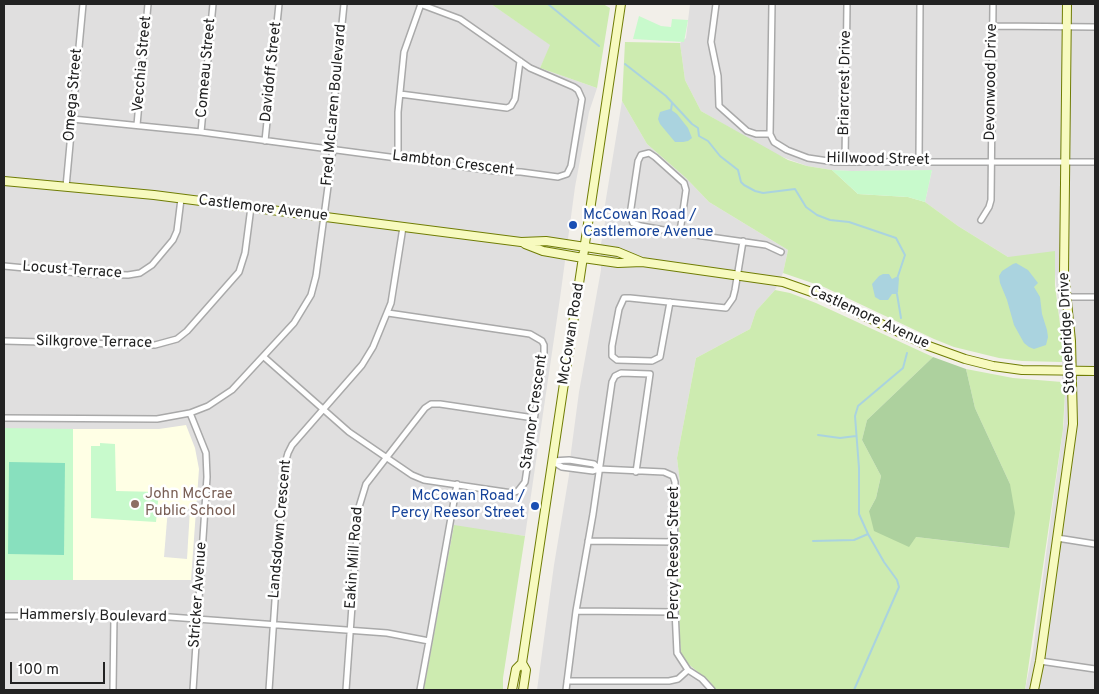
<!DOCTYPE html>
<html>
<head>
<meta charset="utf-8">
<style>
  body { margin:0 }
  #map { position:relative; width:1099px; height:694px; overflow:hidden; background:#f2efe9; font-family:Overpass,sans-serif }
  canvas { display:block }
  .frame { position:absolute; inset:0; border:5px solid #222; pointer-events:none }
  .scale { position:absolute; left:10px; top:662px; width:95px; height:22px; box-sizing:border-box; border:2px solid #222; border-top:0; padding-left:6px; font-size:15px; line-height:18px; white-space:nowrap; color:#222; -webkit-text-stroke:4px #fff; paint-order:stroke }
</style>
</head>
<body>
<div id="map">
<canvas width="1099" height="694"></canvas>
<div class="frame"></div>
<div class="scale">100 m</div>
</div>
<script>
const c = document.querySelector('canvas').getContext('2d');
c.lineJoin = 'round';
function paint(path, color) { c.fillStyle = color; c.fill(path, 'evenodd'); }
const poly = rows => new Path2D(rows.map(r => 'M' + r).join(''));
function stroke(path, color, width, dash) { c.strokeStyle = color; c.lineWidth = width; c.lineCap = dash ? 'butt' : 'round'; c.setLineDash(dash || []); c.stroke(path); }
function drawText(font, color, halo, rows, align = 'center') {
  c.font = font + ' Overpass,sans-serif'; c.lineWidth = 5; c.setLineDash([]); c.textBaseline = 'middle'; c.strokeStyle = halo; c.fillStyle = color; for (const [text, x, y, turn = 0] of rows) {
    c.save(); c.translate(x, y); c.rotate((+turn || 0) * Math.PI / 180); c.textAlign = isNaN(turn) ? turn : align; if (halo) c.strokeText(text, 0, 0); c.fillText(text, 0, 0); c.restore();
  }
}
const residential = poly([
  [4,4,491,4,551,45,540,68,597,88,589,112,575,187,560,298,525,536,454,526,424,690,4,690],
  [690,4,1095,4,1095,690,1025,690,1033,650,1064,422,1065,390,1062,382,1062,340,1055,274,1008,257,958,226,925,202,932,170,852,171,832,170,807,166,777,155,701,111,685,80,680,43,686,38],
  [622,101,647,144,686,178,709,202,788,250,783,273,775,290,756,311,750,329,696,358,677,458,680,483,678,581,680,647,686,662,711,683,716,690,537,690,554,565,569,475,571,452,579,392,601,270,601,244,605,222,604,211]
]);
const education = poly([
  [186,425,195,448,199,469,191,580,73,580,73,429,159,429]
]);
const grass = poly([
  [491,4,603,4,610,8,597,88,540,68,550,45],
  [625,42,680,43,685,80,701,111,788,160,807,166,832,170,858,194,908,197,925,202,958,226,1008,257,1055,251,1055,285,1062,340,1062,362,1022,361,999,358,954,347,934,339,824,287,783,273,788,250,709,202,686,178,647,144,622,101],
  [775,290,790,293,816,303,933,357,867,420,862,440,881,476,876,498,869,511,916,537,1008,548,1010,484,975,408,966,369,1013,378,1062,382,1065,392,1063,429,1025,690,716,690,711,683,686,662,681,652,680,642,678,581,680,483,677,458,696,358,750,329,756,311],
  [454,525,525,536,503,678,503,690,424,689]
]);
const forest = poly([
  [933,357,966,369,975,408,1010,484,1015,513,1009,548,916,537,909,547,874,531,869,511,876,498,881,476,862,440,867,420]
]);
const park = poly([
  [639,16,661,26,671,27,672,19,688,20,684,42,633,39],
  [832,170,852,171,932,170,925,202,908,197,858,194],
  [4,428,73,429,73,580,4,580],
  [100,443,115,444,116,491,159,492,156,522,91,518,91,446,100,446]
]);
const pitch = poly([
  [9,462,65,463,64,555,8,554]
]);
const parking = poly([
  [168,508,190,509,187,559,164,557]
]);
const water = poly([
  [670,109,677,114,688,128,692,138,688,141,683,142,675,142,660,124,658,119,660,112],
  [1016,263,1028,270,1038,283,1034,287,1040,297,1042,314,1047,330,1048,337,1046,345,1034,349,1029,347,1024,343,1014,325,1007,300,1000,283,999,276,1002,271,1013,264],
  [883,274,889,274,892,279,898,276,899,278,898,292,897,294,892,294,888,300,880,300,875,297,872,284,879,276]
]);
const stream = poly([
  [548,4,599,46],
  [625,64,666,96,692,124,698,128,699,136,708,141,720,156,738,170,741,182,744,185,755,191,763,193,795,189,806,207,817,215,830,220,849,222,896,238,905,255,898,276],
  [671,110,672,103],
  [897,294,901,318],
  [818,435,840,438,856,436],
  [813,541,854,540,868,534],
  [854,690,899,587,897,580,884,562,868,534,859,514,859,468,855,416,858,406,903,368,907,353]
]);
const street = poly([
  [716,4,711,42,718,76,719,106,747,131,756,134,770,134],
  [772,4,770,134,774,142,787,150,808,158,835,162,1095,162],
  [993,26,1095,27],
  [400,94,507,108,511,106,515,99,520,61],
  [72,119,201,132,495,171,521,172,558,177,567,174,571,166,582,99,578,90,574,87,530,68,460,19,420,4],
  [137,125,148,4],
  [201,132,213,4],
  [265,141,279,4],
  [398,158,398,112,404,52,421,4],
  [919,161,920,4],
  [845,162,847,4],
  [66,187,83,4],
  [981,220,989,207,991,200,993,4],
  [680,232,686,190,684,183,655,157,649,153,641,155,638,161,630,215,633,223,641,226,675,232,766,245,781,252],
  [4,266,88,274,128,275,140,273,152,265,173,240,177,231,181,199],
  [1066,297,1095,297],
  [670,302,660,357,652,361,617,360,612,356,612,346,619,309,624,298,630,298,726,308,733,298,735,290,743,241],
  [4,341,155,345,177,339,187,331,239,272,245,253,251,207],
  [264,357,349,432,412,475,424,480,512,493,518,491,525,482,544,353,544,345,542,341,530,334,388,313],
  [190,413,206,453,207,477,193,690],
  [4,418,157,419,190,413,208,406,232,390,294,323,311,295,316,276,333,149,334,104,344,4],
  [552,461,562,467,593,471,599,469,664,472,673,476,675,482,674,588,677,653,688,670,702,679,712,690],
  [552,461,569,460,594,464,599,469],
  [1057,538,1095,544],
  [588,541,674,542],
  [576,611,675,612],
  [4,616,156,616,387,633,429,641,457,484],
  [1040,661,1095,669],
  [567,681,669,681,678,679,688,670],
  [113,690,114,616],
  [269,690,284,467,288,453,292,445,362,365,373,347,391,303,403,227],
  [346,690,359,507,366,484,425,408,431,404,440,404,534,418],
  [420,690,429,641],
  [566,690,576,611,593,514,612,382,615,376,621,373,650,374,636,472]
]);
const secondary = poly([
  [4,181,154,195,521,242,546,241,618,252,642,262],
  [525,244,543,251,583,258,618,263,642,262,783,282,820,295,926,345,965,359,993,366,1022,370,1095,371],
  [512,690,516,669,522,663],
  [523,690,526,670,522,663,621,4],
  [1034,690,1040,661,1073,424,1071,341,1064,272,1067,4]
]);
const markers = [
  [573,225,5,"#1a4fb4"],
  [135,504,5,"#8d6e63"],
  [535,506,5,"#1a4fb4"]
];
const streetNames = [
  ["Vecchia Street",143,64,-85],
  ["Comeau Street",207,68,-85],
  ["Davidoff Street",272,72,-84],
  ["Devonwood Drive",992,82,-89],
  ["Briarcrest Drive",846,83,-89],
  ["Omega Street",74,95,-85],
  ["Fred McLaren Boulevard",335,105,-85],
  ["Hillwood Street",878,160,1],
  ["Lambton Crescent",453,164,7],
  ["Castlemore Avenue",263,209,7],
  ["Locust Terrace",72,271,4],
  ["Castlemore Avenue",869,318,25],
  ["Stonebridge Drive",1068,333,-93],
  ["McCowan Road",572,334,-81],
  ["Silkgrove Terrace",94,343,1],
  ["Staynor Crescent",535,412,-82],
  ["Landsdown Crescent",281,529,-85],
  ["Percy Reesor Street",675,553,-90],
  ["Eakin Mill Road",355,558,-86],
  ["Stricker Avenue",199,595,-86],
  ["Hammersly Boulevard",93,617,1]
];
const transitNames = [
  ["McCowan Road /",583,216],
  ["Castlemore Avenue",583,233],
  ["McCowan Road /",525,497,"right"],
  ["Percy Reesor Street",525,514,"right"]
];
const educationNames = [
  ["John McCrae",145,495],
  ["Public School",145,512]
];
paint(residential, '#e0dfdf');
paint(education, '#ffffe5');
paint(grass, '#cdebb0');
paint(forest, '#add19e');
paint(park, '#c8facc');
paint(pitch, '#88e0be');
paint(parking, '#e2e2e2');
paint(water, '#aad3df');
stroke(stream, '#aad3df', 2);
stroke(street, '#a9a9a9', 8);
stroke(secondary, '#707d05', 10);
stroke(street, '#fff', 5);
stroke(secondary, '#f7fabf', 8);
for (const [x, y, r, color] of markers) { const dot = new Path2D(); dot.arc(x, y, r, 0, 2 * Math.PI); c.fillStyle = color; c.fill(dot); stroke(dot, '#fff', 2); }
drawText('15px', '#222', '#fff', streetNames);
drawText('15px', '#164399', '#fff', transitNames, 'left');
drawText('15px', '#785e54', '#fff', educationNames, 'left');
</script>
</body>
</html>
